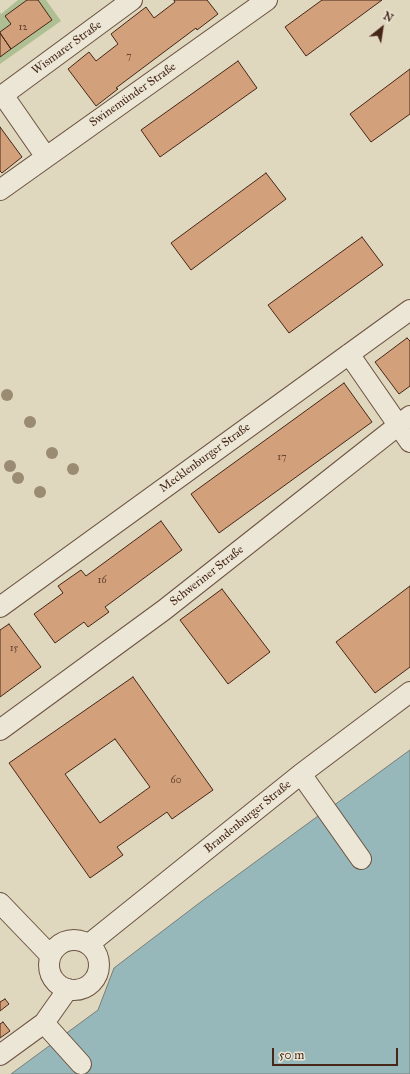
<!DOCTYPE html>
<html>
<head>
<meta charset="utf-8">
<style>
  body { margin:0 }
  #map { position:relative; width:410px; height:1074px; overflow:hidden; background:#e0d8be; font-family:"IM FELL Great Primer",serif }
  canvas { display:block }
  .north { position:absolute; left:362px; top:8px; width:40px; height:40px; -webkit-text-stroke:3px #ebe6d5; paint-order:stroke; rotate:30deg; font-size:11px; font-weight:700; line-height:16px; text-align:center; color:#462617 }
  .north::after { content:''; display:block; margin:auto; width:14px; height:18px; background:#462617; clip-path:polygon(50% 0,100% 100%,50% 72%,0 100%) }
  .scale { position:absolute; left:272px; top:1048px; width:126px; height:18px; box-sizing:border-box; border:2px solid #462617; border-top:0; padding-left:5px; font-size:12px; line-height:14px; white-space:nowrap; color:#462617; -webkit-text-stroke:3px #ebe6d5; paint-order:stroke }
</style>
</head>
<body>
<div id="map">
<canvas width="410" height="1074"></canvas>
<div class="north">N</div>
<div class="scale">50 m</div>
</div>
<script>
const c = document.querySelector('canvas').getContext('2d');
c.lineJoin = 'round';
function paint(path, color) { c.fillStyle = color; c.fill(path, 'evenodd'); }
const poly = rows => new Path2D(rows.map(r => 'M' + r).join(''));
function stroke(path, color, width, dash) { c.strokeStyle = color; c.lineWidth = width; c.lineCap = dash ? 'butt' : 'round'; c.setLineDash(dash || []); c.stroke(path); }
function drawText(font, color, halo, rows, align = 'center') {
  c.font = font + ' "IM FELL Great Primer",serif'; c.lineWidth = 4; c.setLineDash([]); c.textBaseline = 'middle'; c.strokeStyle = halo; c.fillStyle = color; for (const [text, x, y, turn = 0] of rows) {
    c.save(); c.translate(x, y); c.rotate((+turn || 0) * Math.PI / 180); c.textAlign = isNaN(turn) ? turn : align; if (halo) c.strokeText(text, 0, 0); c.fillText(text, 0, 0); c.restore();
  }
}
const green = poly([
  [18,0,46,0,61,21,0,64,0,12,1,14]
]);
const water = poly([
  [410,750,410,1074,11,1074,98,1010,114,968,198,904,318,816,329,830,333,806,410,750]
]);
const building = poly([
  [27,0,38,0,52,20,11,49,0,33,0,32,11,24,5,16,27,0],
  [174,0,207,0,218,14,197,30,196,28,116,88,118,89,96,106,68,69,89,52,96,61,118,44,111,34,146,7,154,18,175,2,174,0],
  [322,0,382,0,306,56,285,27,322,0],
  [0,33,11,49,0,57,0,33],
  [238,61,257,88,160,157,141,130,238,61],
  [410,69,410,114,371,142,350,114,410,69],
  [0,127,22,157,2,173,0,171,0,127],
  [266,173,286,199,191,270,171,243,266,173],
  [362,237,383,265,289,333,268,305,362,237],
  [407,338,410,341,410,386,399,394,375,362,407,338],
  [344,383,372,422,219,533,191,494,344,383],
  [161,521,182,550,105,607,109,612,88,627,84,622,55,643,34,614,63,593,58,586,81,570,86,576,161,521],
  [410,586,410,667,375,693,336,642,410,586],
  [222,589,270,652,228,684,180,620,222,589],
  [9,624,41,667,0,697,0,630,9,624],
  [133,677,213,790,172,819,167,812,117,847,123,855,90,878,9,763,133,677],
  [115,739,150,787,100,823,65,774,115,739],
  [5,999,9,1004,0,1011,0,1002,5,999],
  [3,1022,10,1031,0,1038,0,1024,3,1022]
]);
const minor = poly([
  [46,157,3,95,132,0],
  [0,190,267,0],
  [349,354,410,442],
  [0,607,410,310],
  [0,730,164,610,410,416],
  [301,774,361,859],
  [0,903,50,955],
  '49 965a25 25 0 1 1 50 0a25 25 0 1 1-50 0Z',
  [89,944,301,774,410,692],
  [44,1023,81,1064],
  [0,1055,44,1023,68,989]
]);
const trees = [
  [7,395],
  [30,422],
  [52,453],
  [10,466],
  [73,469],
  [18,478],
  [40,492]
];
const numberNames = [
  ["12",23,28],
  ["7",129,57],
  ["17",282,458],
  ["16",102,581],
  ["15",14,649],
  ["60",176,781]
];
const streetNames = [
  ["Wismarer Straße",67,48,-36],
  ["Swinemünder Straße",133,95,-35],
  ["Mecklenburger Straße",205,458,-36],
  ["Schweriner Straße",207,576,-38],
  ["Brandenburger Straße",248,817,-39]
];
paint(green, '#afbf94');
paint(water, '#97b8ba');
stroke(water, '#777e79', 1);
paint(building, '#d2a17c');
stroke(building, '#462617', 1);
stroke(minor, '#6c5241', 22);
stroke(minor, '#ebe6d5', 20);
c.fillStyle = '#9a8b73';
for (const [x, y] of trees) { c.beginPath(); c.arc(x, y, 6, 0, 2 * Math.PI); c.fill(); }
drawText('10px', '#694530', null, numberNames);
drawText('12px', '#462617', '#ebe6d5', streetNames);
</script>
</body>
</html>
